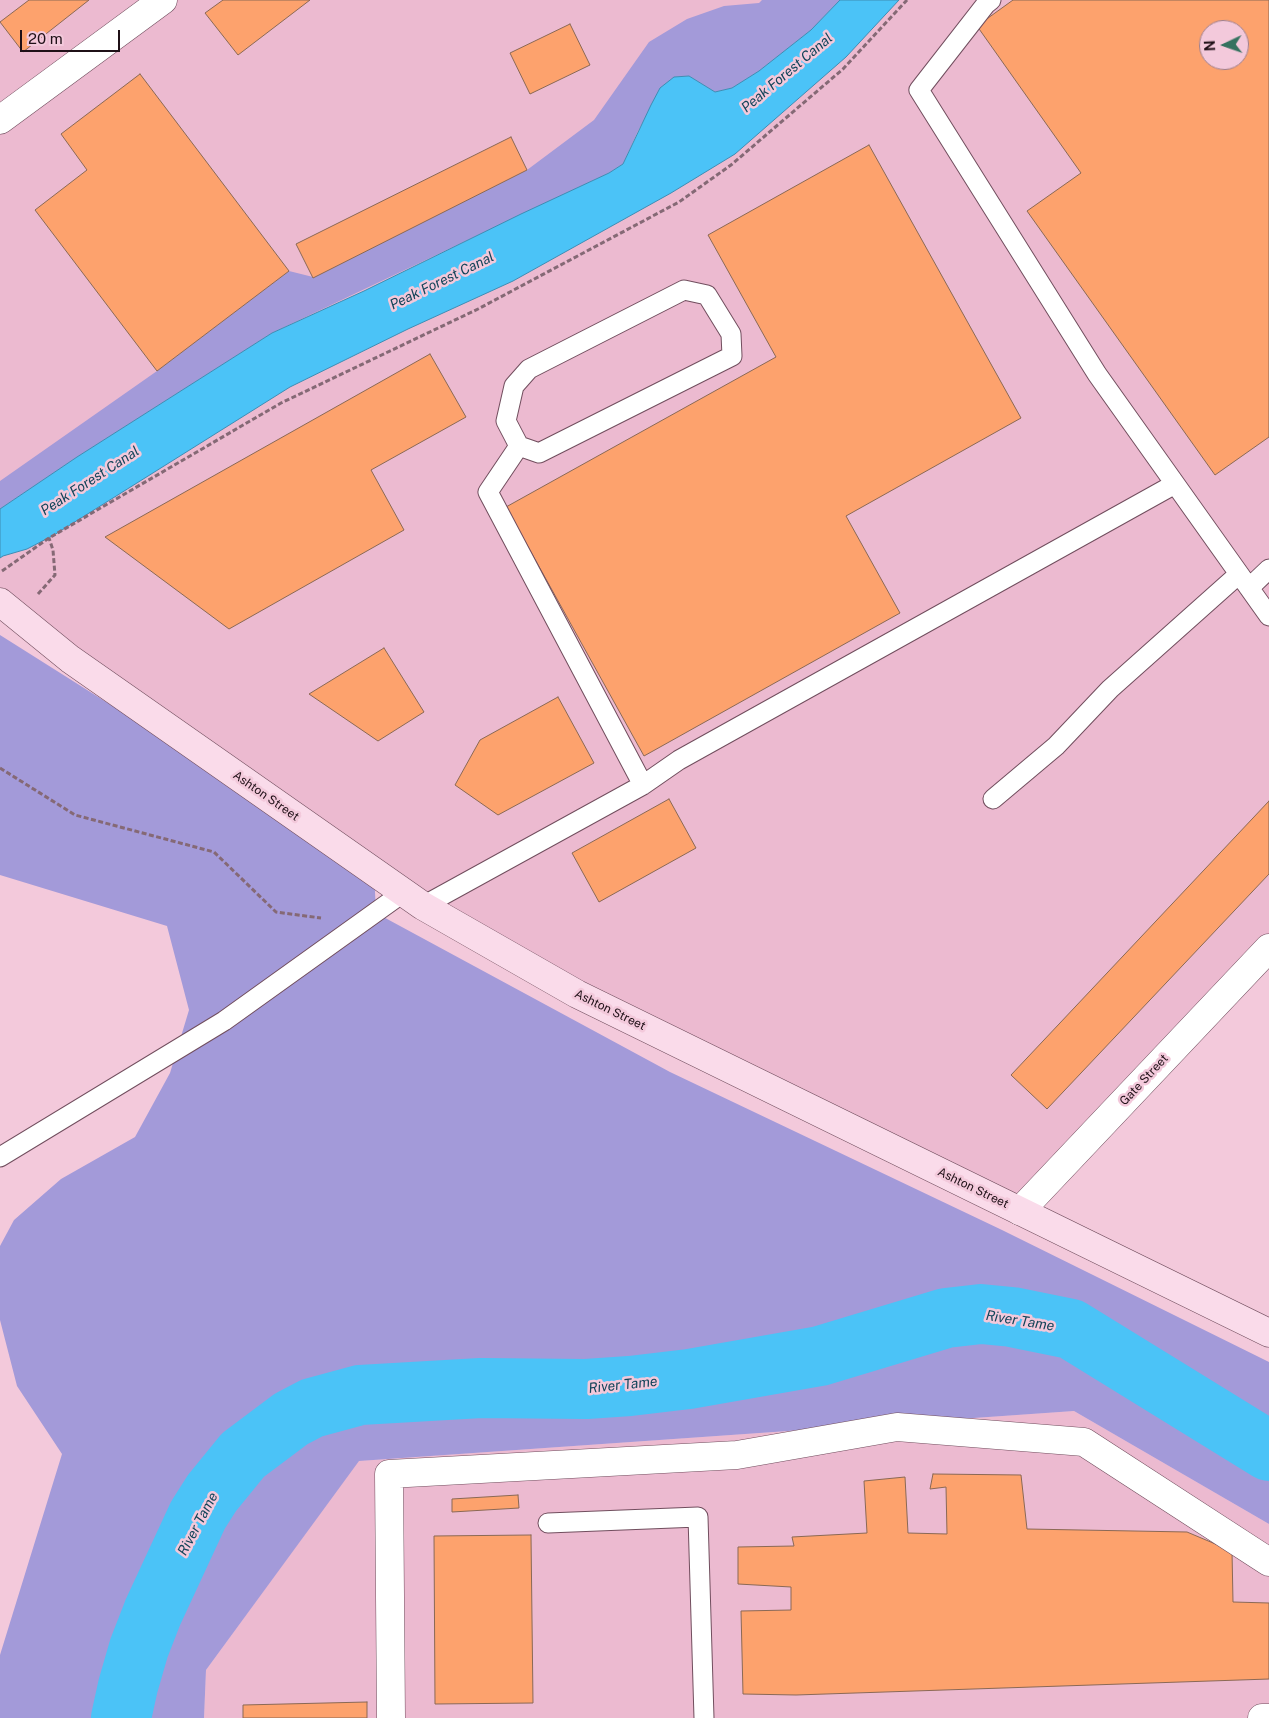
<!DOCTYPE html>
<html>
<head>
<meta charset="utf-8">
<style>
  body { margin:0 }
  #map { position:relative; width:1269px; height:1718px; overflow:hidden; background:#f3c9db; font-family:"Public Sans",sans-serif }
  canvas { display:block }
  .north { position:absolute; left:1199px; top:20px; width:50px; height:50px; box-sizing:border-box; background:#f3c9db; border:1px solid #9e7f8d; border-radius:50%; rotate:267deg; font-size:14px; font-weight:700; line-height:20px; text-align:center; color:#1f1017 }
  .north::after { content:''; display:block; margin:auto; width:18px; height:22px; background:#34725f; clip-path:polygon(50% 0,100% 100%,50% 72%,0 100%) }
  .scale { position:absolute; left:20px; top:30px; width:100px; height:22px; box-sizing:border-box; border:2px solid #1f1017; border-top:0; padding-left:6px; font-size:15px; line-height:18px; white-space:nowrap; color:#1f1017; -webkit-text-stroke:4px #f3c9db; paint-order:stroke }
</style>
</head>
<body>
<div id="map">
<canvas width="1269" height="1718"></canvas>
<div class="north">N</div>
<div class="scale">20 m</div>
</div>
<script>
const c = document.querySelector('canvas').getContext('2d');
c.lineJoin = 'round';
function paint(path, color) { c.fillStyle = color; c.fill(path, 'evenodd'); }
const poly = rows => new Path2D(rows.map(r => 'M' + r).join(''));
function stroke(path, color, width, dash) { c.strokeStyle = color; c.lineWidth = width; c.lineCap = dash ? 'butt' : 'round'; c.setLineDash(dash || []); c.stroke(path); }
function drawText(font, color, halo, rows, align = 'center') {
  c.font = font + ' "Public Sans",sans-serif'; c.lineWidth = 5; c.setLineDash([]); c.textBaseline = 'middle'; c.strokeStyle = halo; c.fillStyle = color; for (const [text, x, y, turn = 0] of rows) {
    c.save(); c.translate(x, y); c.rotate((+turn || 0) * Math.PI / 180); c.textAlign = isNaN(turn) ? turn : align; if (halo) c.strokeText(text, 0, 0); c.fillText(text, 0, 0); c.restore();
  }
}
const built = poly([
  [0,0,1269,0,1269,948,1020,1211,577,994,0,603],
  [1209,30,1239,30,1239,60,1209,60],
  [1074,1411,1269,1524,1269,1718,204,1718,206,1670,358,1461]
]);
const green = poly([
  [762,0,840,0,811,30,759,71,732,88,715,92,689,76,674,77,661,88,638,131,623,164,609,173,272,333,77,457,0,509,0,481,157,371,289,271,313,277,527,170,594,120,649,42,687,19,724,6,759,3],
  [0,635,374,871,376,913,670,1072,1002,1230,1269,1362,1269,1524,1074,1411,359,1461,206,1670,204,1718,0,1718,0,1655,62,1454,17,1386,0,1320,0,1246,14,1220,61,1179,135,1137,170,1073,189,1010,167,926,0,875]
]);
const water = poly([
  [840,0,899,0,846,57,735,154,671,193,513,281,408,329,290,387,54,535,27,549,3,556,0,558,0,509,77,457,272,333,364,291,521,214,609,173,623,164,651,105,660,88,674,77,689,76,715,92,732,88,759,71,811,30,840,0]
]);
const river = poly([
  [121,1718,128,1686,139,1648,153,1612,198,1515,212,1493,243,1455,291,1419,312,1408,360,1395,481,1388,586,1389,630,1386,689,1379,820,1356,946,1318,981,1314,1012,1317,1071,1329,1269,1451]
]);
const building = poly([
  [29,0,89,0,23,52,0,22,29,0],
  [223,0,310,0,238,55,205,13,223,0],
  [1013,0,1269,0,1269,437,1215,475,1027,211,1081,173,977,26,1013,0],
  [1209,30,1239,30,1239,60,1209,60,1209,30],
  [570,24,590,65,530,94,510,53,570,24],
  [140,74,289,271,157,371,35,210,87,170,61,134,140,74],
  [511,137,527,170,313,278,296,244,511,137],
  [869,145,1021,418,846,516,900,613,644,756,506,507,776,357,708,235,869,145],
  [430,354,466,417,371,470,404,530,229,629,105,537,430,354],
  [384,648,424,712,378,741,309,694,384,648],
  [558,697,594,763,498,815,455,785,480,740,558,697],
  [669,799,696,848,599,902,572,853,669,799],
  [1269,801,1269,874,1047,1109,1011,1075,1269,801],
  [933,1474,1021,1475,1027,1529,1187,1532,1232,1551,1233,1602,1269,1603,1269,1679,796,1695,743,1694,741,1611,791,1610,791,1587,738,1584,738,1547,794,1546,792,1537,867,1533,864,1481,905,1477,908,1533,947,1534,946,1487,930,1489,933,1474],
  [518,1495,519,1508,452,1512,452,1499,518,1495],
  [531,1535,533,1703,435,1704,434,1536,531,1535],
  [367,1702,367,1718,243,1718,243,1705,367,1702]
]);
const path = poly([
  [2,571,49,538,281,403,478,309,679,202,731,165,843,69,907,0],
  [38,594,55,575,53,550,49,538],
  [0,768,75,815,214,852,276,912,321,918]
]);
const lane = poly([
  [991,0,986,4,919,90,1097,374,1269,616],
  [519,446,506,421,514,386,529,369,684,290,707,295,731,334,732,356,539,453,519,446,488,492,643,785],
  [1249,588,1269,569],
  [993,799,1056,746,1110,689,1239,574],
  [423,906,643,785,679,760,1175,484],
  [0,1157,224,1021,404,892],
  [548,1523,698,1517,704,1718]
]);
const street = poly([
  [0,120,163,0],
  [1020,1211,1269,948],
  [391,1718,389,1474,737,1455,897,1427,1084,1442,1269,1562],
  [1262,1718,1269,1718]
]);
const secondary = poly([
  [0,602,70,659,423,906,577,994,1269,1333]
]);
const streetNames = [
  ["Ashton Street",266,796,35],
  ["Ashton Street",610,1010,26],
  ["Gate Street",1144,1080,-47],
  ["Ashton Street",973,1188,26]
];
const waterNames = [
  ["Peak Forest Canal",787,73,-40],
  ["Peak Forest Canal",442,281,-26],
  ["Peak Forest Canal",90,481,-33],
  ["River Tame",1020,1321,9],
  ["River Tame",623,1385,-6],
  ["River Tame",198,1524,-62]
];
paint(built, '#ecbad0');
paint(green, '#a39ad9');
paint(water, '#4bc3f7');
stroke(water, '#3e8db4', 1);
stroke(river, '#4bc3f7', 60);
paint(building, '#fda26d');
stroke(building, '#8b6955', 1);
stroke(lane, '#714e5e', 21);
stroke(street, '#714e5e', 29);
stroke(secondary, '#714e5e', 29);
stroke(path, '#856975', 3, [5, 2.5]);
stroke(lane, '#fff', 19);
stroke(street, '#fff', 28);
stroke(secondary, '#fadbea', 28);
drawText('12px', '#1f1017', '#f3c9db', streetNames);
drawText('italic 14px', '#124459', '#f3c9db', waterNames);
</script>
</body>
</html>
